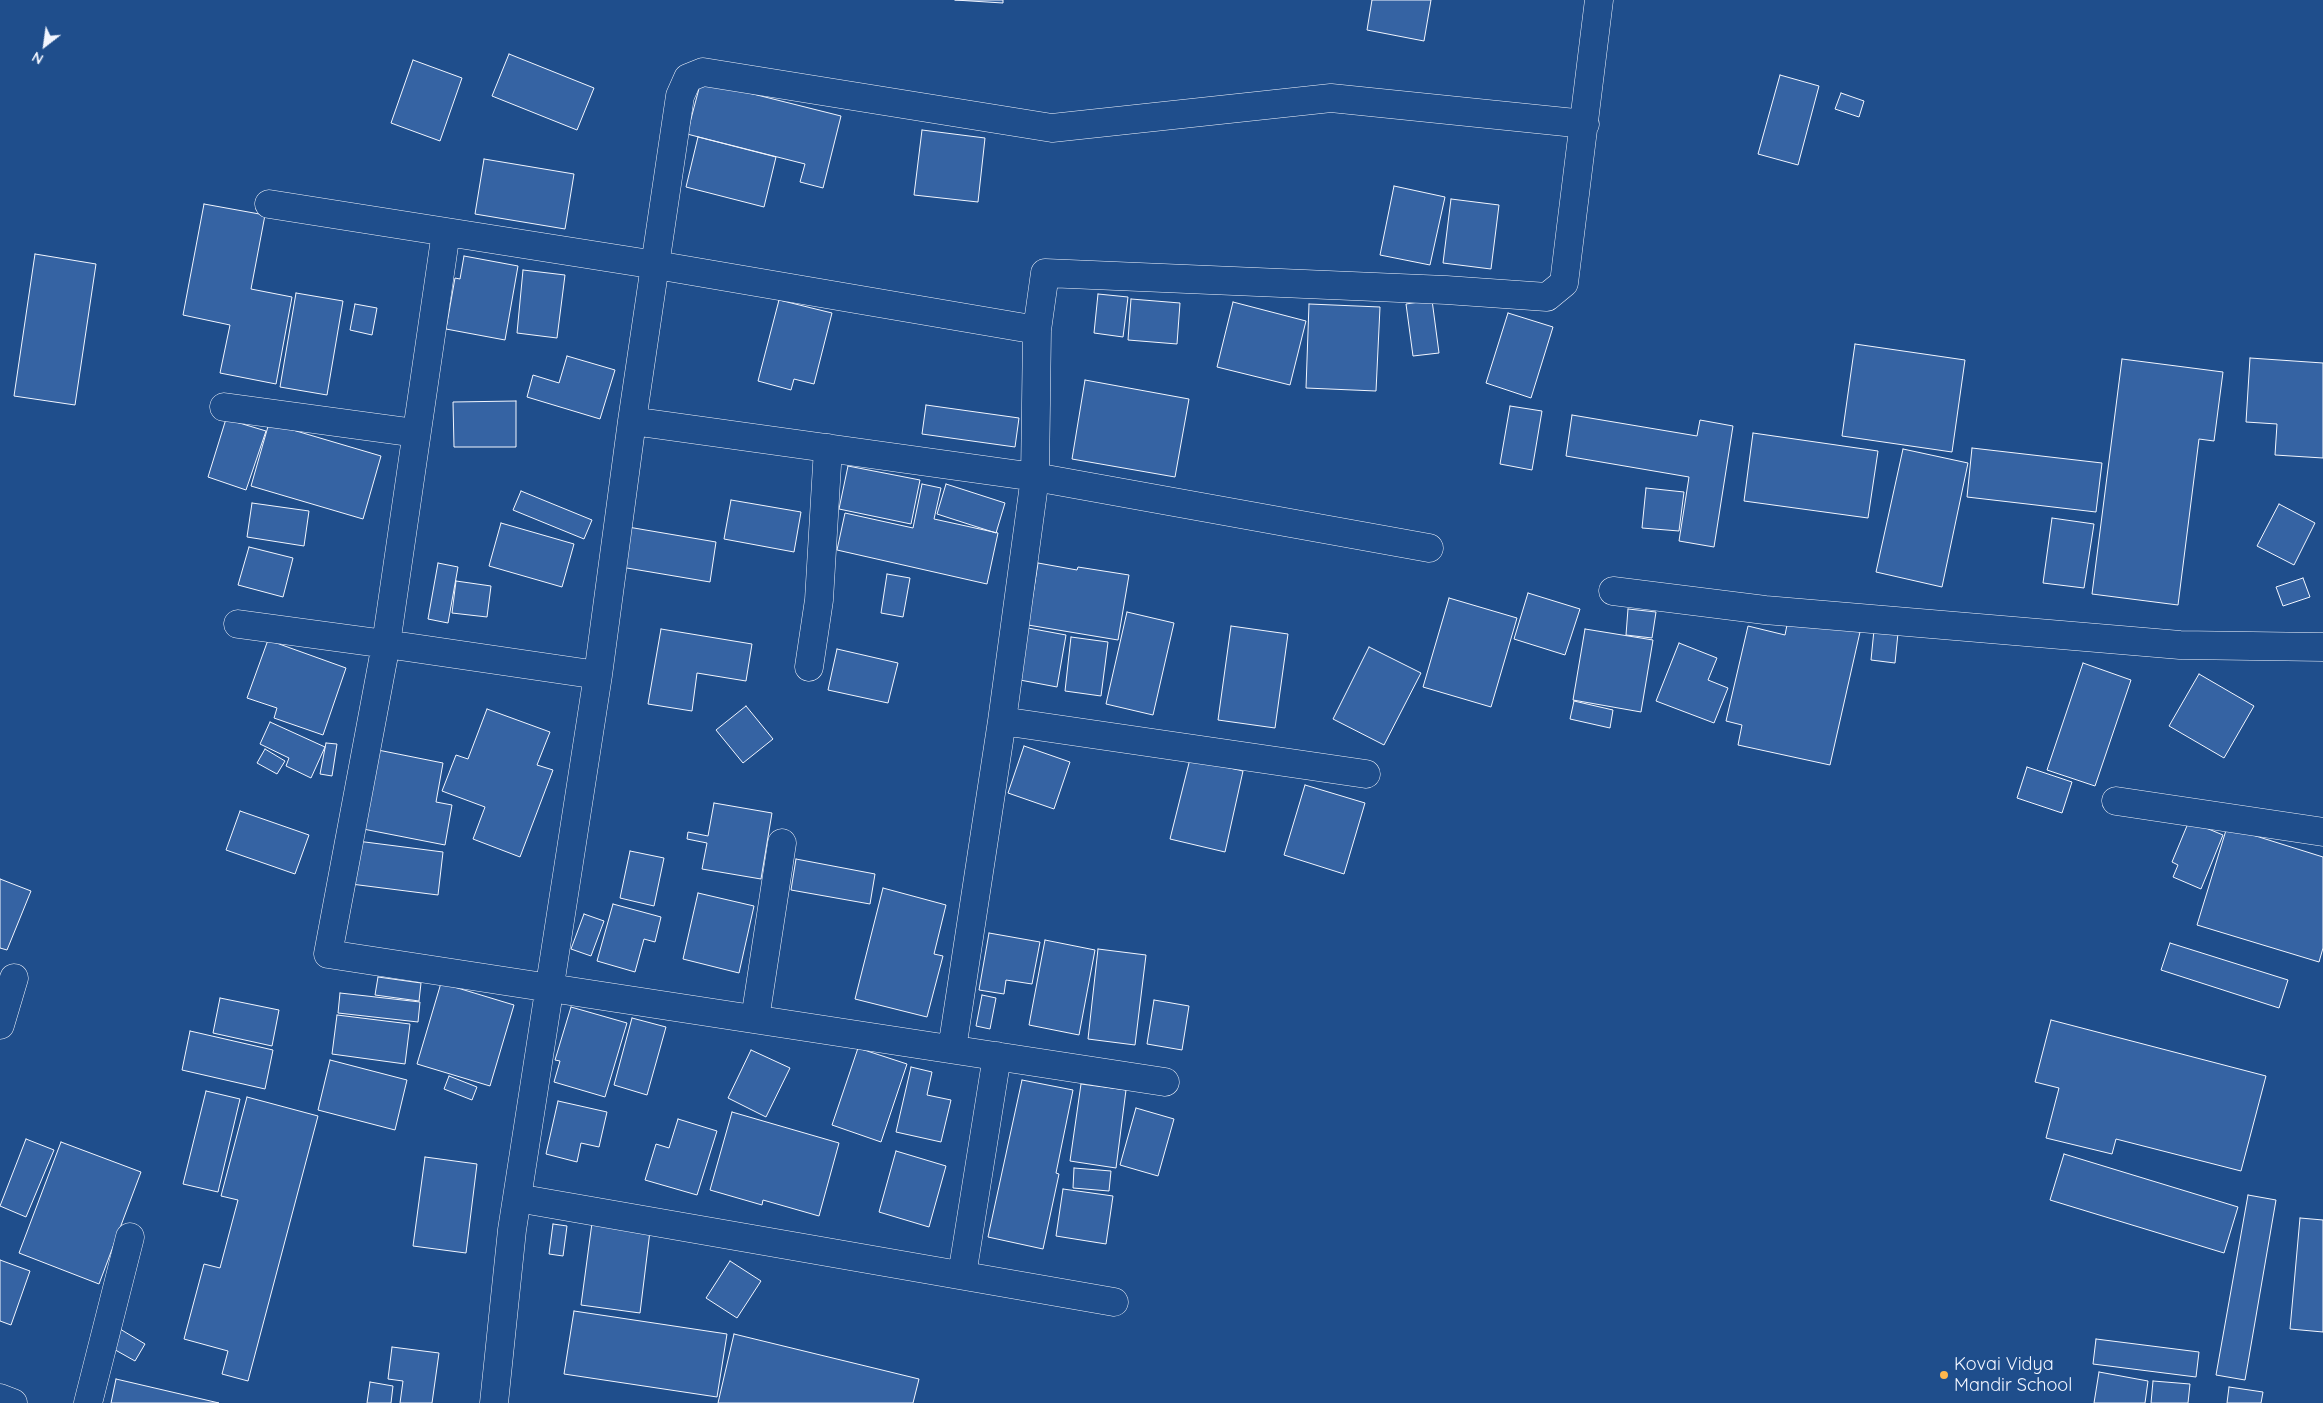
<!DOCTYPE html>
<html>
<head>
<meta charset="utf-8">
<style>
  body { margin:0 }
  #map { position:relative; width:2323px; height:1403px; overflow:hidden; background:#1f4e8c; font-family:Quicksand,sans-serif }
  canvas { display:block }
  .north { position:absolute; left:20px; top:20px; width:50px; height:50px; -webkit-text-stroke:4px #1f4e8c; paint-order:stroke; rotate:210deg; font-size:14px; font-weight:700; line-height:20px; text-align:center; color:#f2f6ff }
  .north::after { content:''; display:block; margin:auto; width:18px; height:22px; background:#f2f6ff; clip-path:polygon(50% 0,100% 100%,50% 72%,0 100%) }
</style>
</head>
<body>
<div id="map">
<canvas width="2323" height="1403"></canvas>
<div class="north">N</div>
</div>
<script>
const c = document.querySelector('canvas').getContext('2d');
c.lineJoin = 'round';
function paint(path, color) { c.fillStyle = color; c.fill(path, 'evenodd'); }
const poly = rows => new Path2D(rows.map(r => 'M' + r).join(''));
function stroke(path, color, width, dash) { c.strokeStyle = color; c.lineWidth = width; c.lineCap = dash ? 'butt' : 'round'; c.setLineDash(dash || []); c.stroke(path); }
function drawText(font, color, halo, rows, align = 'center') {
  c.font = font + ' Quicksand,sans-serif'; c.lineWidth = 4; c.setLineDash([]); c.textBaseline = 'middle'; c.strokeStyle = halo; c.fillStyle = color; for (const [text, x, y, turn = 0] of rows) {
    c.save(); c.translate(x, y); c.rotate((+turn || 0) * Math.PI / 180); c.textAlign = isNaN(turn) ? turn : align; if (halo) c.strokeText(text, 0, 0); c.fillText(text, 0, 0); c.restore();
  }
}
const building = poly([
  [955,0,1003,0,1003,3,955,0],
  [1372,0,1431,0,1424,41,1367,30,1372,0],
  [509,54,594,88,577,130,492,96,509,54],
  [413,60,462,78,440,141,391,123,413,60],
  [1780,75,1819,86,1798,165,1758,154,1780,75],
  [701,81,841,116,823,188,800,182,805,164,687,134,701,81],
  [1841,93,1864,101,1859,117,1835,109,1841,93],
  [922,130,985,138,978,202,914,195,922,130],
  [698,137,776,157,764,207,686,187,698,137],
  [484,159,574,174,565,229,475,214,484,159],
  [1394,186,1445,197,1430,265,1380,255,1394,186],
  [1451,199,1499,205,1491,269,1443,263,1451,199],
  [204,204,265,215,251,289,292,297,276,384,220,373,230,325,183,315,204,204],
  [35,254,96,264,75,405,14,396,35,254],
  [464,256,518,266,505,340,446,329,455,278,460,279,464,256],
  [523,270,565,275,557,338,517,333,523,270],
  [296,293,343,301,327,395,280,387,296,293],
  [1098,294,1128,297,1123,337,1094,333,1098,294],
  [1131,299,1180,303,1177,344,1128,340,1131,299],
  [779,300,832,313,814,384,794,379,791,390,758,381,779,300],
  [1432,300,1439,353,1413,356,1406,304,1432,300],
  [1233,302,1306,321,1290,385,1217,367,1233,302],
  [355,304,377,308,372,335,350,330,355,304],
  [1309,304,1380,307,1376,391,1306,388,1309,304],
  [1508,313,1553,327,1531,398,1486,383,1508,313],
  [1855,344,1965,360,1952,452,1842,436,1855,344],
  [567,356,615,370,600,419,527,397,533,375,559,383,567,356],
  [2250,358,2323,363,2323,458,2275,455,2277,424,2246,422,2250,358],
  [2122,359,2223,372,2214,441,2199,439,2178,605,2092,594,2122,359],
  [1085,380,1189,399,1175,477,1072,459,1085,380],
  [516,401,516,447,454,447,453,402,516,401],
  [926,405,1019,418,1015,447,922,434,926,405],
  [1510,406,1542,411,1532,470,1500,464,1510,406],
  [1572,415,1697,436,1700,420,1733,426,1714,547,1679,541,1689,477,1566,456,1572,415],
  [226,419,266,431,246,490,208,477,226,419],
  [269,423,381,456,363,519,251,486,269,423],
  [1753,433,1878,451,1868,518,1744,501,1753,433],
  [1972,448,2102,463,2096,512,1967,497,1972,448],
  [1903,449,1968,463,1942,587,1876,572,1903,449],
  [848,466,920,480,911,524,839,509,848,466],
  [922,484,941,488,934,519,998,533,987,584,837,550,845,513,913,528,922,484],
  [946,484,1005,503,996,533,937,514,946,484],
  [1646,488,1684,492,1679,531,1642,528,1646,488],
  [521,491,592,520,584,539,513,510,521,491],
  [731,500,801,512,794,552,724,539,731,500],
  [252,503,309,511,304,546,247,537,252,503],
  [2279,504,2315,523,2294,565,2257,546,2279,504],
  [2052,518,2094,524,2084,588,2043,583,2052,518],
  [501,523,574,544,562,587,489,566,501,523],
  [628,527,716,542,710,582,621,567,628,527],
  [249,547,293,558,283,597,238,585,249,547],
  [438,563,458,567,448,623,428,619,438,563],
  [1038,563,1077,570,1078,567,1129,575,1118,640,1028,625,1038,563],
  [887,574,910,578,903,617,881,613,887,574],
  [2303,578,2310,597,2283,606,2276,587,2303,578],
  [456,581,491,586,487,617,452,613,456,581],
  [1528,593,1580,609,1565,655,1514,639,1528,593],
  [1449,598,1517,618,1491,707,1423,687,1449,598],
  [1628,609,1656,612,1652,638,1626,635,1628,609],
  [1127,612,1174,623,1153,715,1106,704,1127,612],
  [1789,615,1860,632,1830,765,1738,745,1742,725,1726,721,1748,626,1785,635,1789,615],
  [1231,626,1288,634,1275,728,1218,720,1231,626],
  [1028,628,1066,635,1057,687,1020,680,1028,628],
  [661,629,752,644,746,681,697,673,692,711,648,704,661,629],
  [1585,629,1653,640,1641,712,1573,700,1585,629],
  [1874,630,1898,633,1895,663,1871,660,1874,630],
  [1071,637,1108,642,1101,696,1065,691,1071,637],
  [268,640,346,668,323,735,274,718,277,708,247,698,268,640],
  [1679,643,1717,658,1708,680,1728,688,1714,723,1656,701,1679,643],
  [1369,647,1421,673,1384,745,1333,719,1369,647],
  [837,649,898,663,888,703,828,690,837,649],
  [2083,663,2131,680,2095,786,2047,770,2083,663],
  [2199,674,2254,706,2224,758,2169,726,2199,674],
  [1574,701,1613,710,1610,728,1570,719,1574,701],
  [746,706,773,739,743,763,716,730,746,706],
  [487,709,550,732,537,765,553,770,520,857,473,839,485,807,442,791,456,755,468,759,487,709],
  [270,722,325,747,311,778,286,766,289,758,260,744,270,722],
  [326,743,337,744,332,776,320,774,326,743],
  [1024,746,1070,762,1054,809,1008,793,1024,746],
  [265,749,285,761,277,774,257,763,265,749],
  [373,749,443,763,436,802,452,805,445,845,358,828,373,749],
  [1190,759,1243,771,1225,852,1170,839,1190,759],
  [2027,767,2072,782,2062,813,2017,798,2027,767],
  [1305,785,1365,803,1344,874,1284,855,1305,785],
  [714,803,772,813,761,879,702,869,707,843,687,839,688,832,708,836,714,803],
  [240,811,309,835,295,874,226,850,240,811],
  [2189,821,2223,835,2201,889,2173,877,2178,865,2172,862,2189,821],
  [2227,827,2323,857,2323,948,2319,962,2197,925,2227,827],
  [357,841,443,852,438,895,351,884,357,841],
  [630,851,664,858,654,906,620,898,630,851],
  [796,859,875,874,870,904,791,890,796,859],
  [0,879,31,891,7,950,0,948,0,879],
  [883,888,946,905,934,954,943,956,927,1017,855,999,883,888],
  [698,893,754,906,739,973,683,959,698,893],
  [613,904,661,917,655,942,644,939,635,972,597,961,613,904],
  [584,914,604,921,591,956,571,949,584,914],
  [989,933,1040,942,1032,984,1006,980,1004,994,979,990,989,933],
  [1045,940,1095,950,1079,1035,1029,1025,1045,940],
  [2170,943,2288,980,2279,1008,2161,970,2170,943],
  [1098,949,1146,955,1135,1045,1088,1039,1098,949],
  [378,977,421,983,419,1001,375,995,378,977],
  [441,983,514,1005,490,1086,417,1064,441,983],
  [340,993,420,1002,418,1022,338,1013,340,993],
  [982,995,996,998,990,1029,976,1026,982,995],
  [220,998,279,1010,272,1046,213,1033,220,998],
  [1154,1000,1189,1006,1182,1050,1147,1044,1154,1000],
  [571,1007,627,1023,605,1097,554,1082,560,1061,555,1060,571,1007],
  [337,1015,410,1024,405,1064,332,1054,337,1015],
  [632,1018,666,1027,647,1095,614,1085,632,1018],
  [2051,1020,2266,1076,2241,1171,2116,1139,2112,1154,2046,1138,2059,1088,2035,1082,2051,1020],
  [190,1031,273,1050,265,1089,182,1070,190,1031],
  [858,1048,907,1064,881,1142,832,1125,858,1048],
  [751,1050,790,1068,766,1117,728,1098,751,1050],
  [330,1060,407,1080,395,1130,318,1110,330,1060],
  [911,1067,932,1072,927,1095,951,1100,941,1142,896,1132,911,1067],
  [449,1076,477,1087,472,1100,444,1089,449,1076],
  [1022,1080,1073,1090,1056,1173,1059,1174,1043,1249,988,1237,1022,1080],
  [1081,1084,1126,1090,1116,1168,1070,1161,1081,1084],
  [206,1091,240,1099,218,1192,183,1184,206,1091],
  [247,1097,318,1116,248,1381,222,1374,228,1351,184,1339,204,1264,220,1268,238,1200,221,1196,247,1097],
  [558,1101,607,1112,599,1147,581,1143,577,1162,546,1154,558,1101],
  [1136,1108,1174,1119,1158,1176,1120,1165,1136,1108],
  [732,1112,839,1143,819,1216,763,1200,762,1205,710,1190,732,1112],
  [678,1119,717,1131,697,1195,645,1180,656,1144,669,1148,678,1119],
  [26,1139,54,1150,26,1217,0,1206,26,1139],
  [61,1142,141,1172,99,1284,19,1253,61,1142],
  [896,1151,946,1166,929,1227,879,1212,896,1151],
  [2064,1154,2238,1207,2224,1253,2050,1200,2064,1154],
  [425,1157,477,1164,466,1253,413,1246,425,1157],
  [1074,1168,1111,1171,1109,1191,1073,1188,1074,1168],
  [1063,1189,1113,1196,1106,1244,1056,1236,1063,1189],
  [2248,1195,2276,1200,2245,1380,2216,1375,2248,1195],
  [2300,1218,2323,1220,2323,1332,2290,1329,2300,1218],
  [592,1223,650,1231,640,1313,581,1305,592,1223],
  [553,1224,567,1226,563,1256,549,1254,553,1224],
  [0,1260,30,1271,11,1325,0,1321,0,1260],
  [730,1261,761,1281,737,1318,706,1298,730,1261],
  [574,1311,727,1334,717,1397,564,1374,574,1311],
  [120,1329,145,1344,135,1361,110,1347,120,1329],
  [734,1334,919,1379,913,1403,718,1403,734,1334],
  [2096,1339,2199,1352,2196,1377,2093,1364,2096,1339],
  [392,1347,439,1353,432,1403,400,1403,403,1381,388,1379,392,1347],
  [2099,1372,2148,1381,2145,1403,2094,1403,2099,1372],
  [116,1379,219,1403,111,1403,116,1379],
  [2153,1381,2190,1384,2188,1403,2151,1403,2153,1381],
  [370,1382,393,1386,391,1403,367,1403,370,1382],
  [2229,1387,2263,1392,2261,1403,2227,1403,2229,1387]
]);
const street = poly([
  [269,204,656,265,1037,330,1045,273,1446,290,1547,297,1564,283,1599,0],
  [446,232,386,644,598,675],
  [224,407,416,433],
  [632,421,1035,477,1429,548],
  [1613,591,1765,610,2180,645,2323,647],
  [238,624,386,644,328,954,1165,1082],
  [809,667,819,600,828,448],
  [1002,721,1366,774],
  [2116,801,2323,832],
  [755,1019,782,843],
  [0,1025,14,978],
  [952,1049,1002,721,1035,477,1037,330],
  [517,1198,1114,1302],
  [962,1275,997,1056],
  [0,1398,13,1403],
  [88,1403,130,1237],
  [494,1403,512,1230,598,675,632,421,680,96,688,78,703,72,1052,128,1331,98,1585,124]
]);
const markers = [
  [1944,1375,5,"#ffb74d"]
];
const poiNames = [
  ["Kovai Vidya",1954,1365],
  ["Mandir School",1954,1386]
];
paint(building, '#3563a3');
stroke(building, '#f2f6ff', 1);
stroke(street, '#f2f6ff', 29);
stroke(street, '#1f4e8c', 28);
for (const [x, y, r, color] of markers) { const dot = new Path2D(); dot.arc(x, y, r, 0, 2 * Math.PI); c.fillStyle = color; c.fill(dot); stroke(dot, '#1f4e8c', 2); }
drawText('18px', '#f2f6ff', '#1f4e8c', poiNames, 'left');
</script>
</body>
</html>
